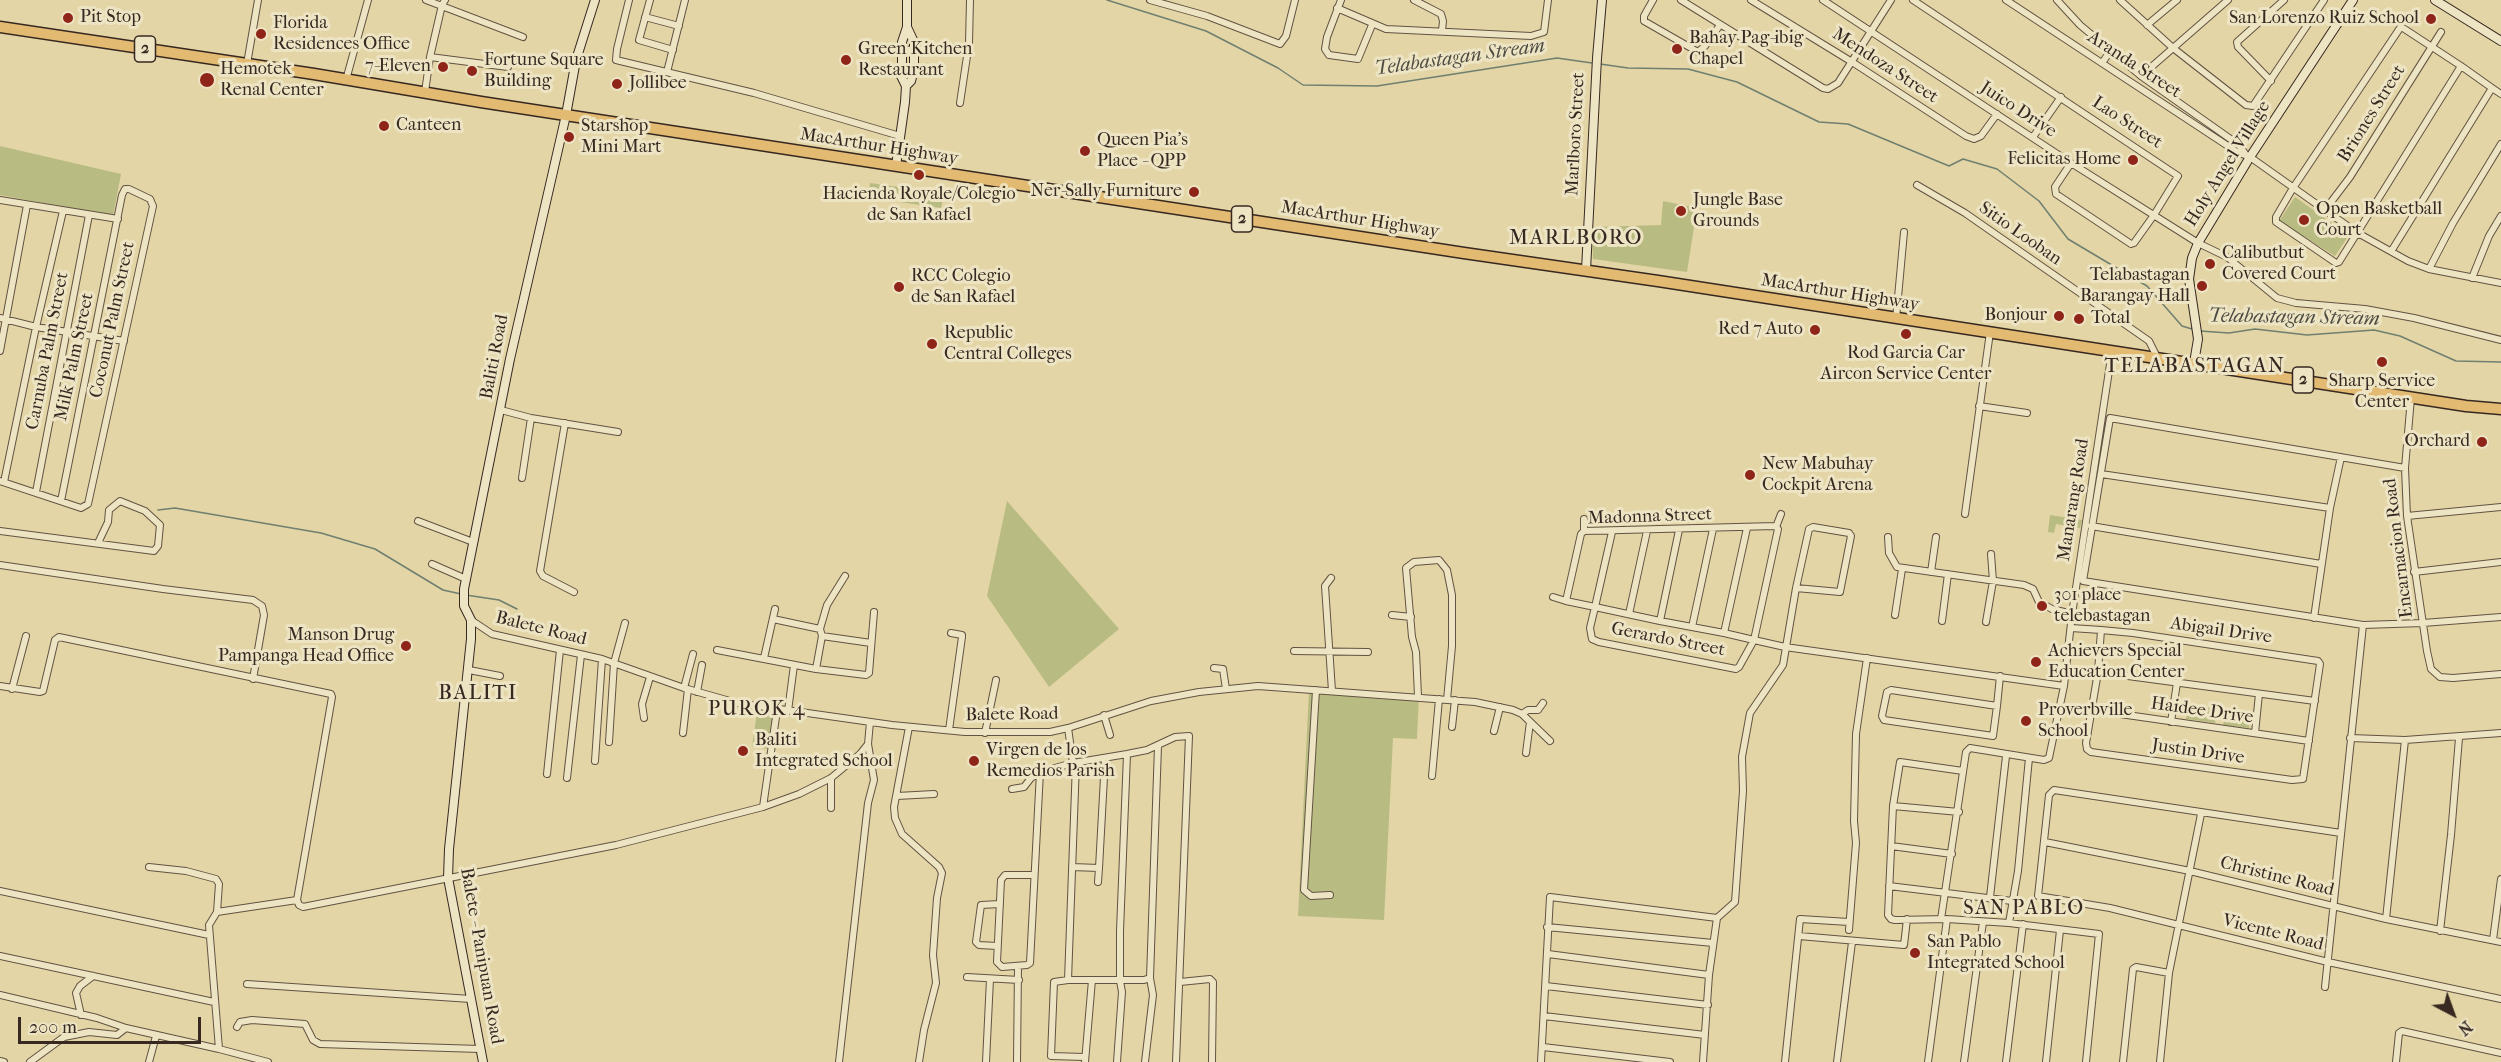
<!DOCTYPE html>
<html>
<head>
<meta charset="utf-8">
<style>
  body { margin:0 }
  #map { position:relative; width:2501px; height:1062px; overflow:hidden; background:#e3d5a5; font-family:"IM FELL French Canon",serif }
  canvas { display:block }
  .north { position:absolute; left:2423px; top:984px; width:60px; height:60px; -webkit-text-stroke:4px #ede4c4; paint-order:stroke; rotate:139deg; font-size:16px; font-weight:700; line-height:24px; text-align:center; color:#372821 }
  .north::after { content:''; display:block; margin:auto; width:21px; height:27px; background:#372821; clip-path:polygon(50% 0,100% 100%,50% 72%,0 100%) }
  .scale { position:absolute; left:18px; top:1017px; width:183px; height:27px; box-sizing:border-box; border:3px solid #372821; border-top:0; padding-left:8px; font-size:18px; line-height:21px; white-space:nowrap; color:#372821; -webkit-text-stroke:4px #ede4c4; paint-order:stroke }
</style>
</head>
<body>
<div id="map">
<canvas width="2501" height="1062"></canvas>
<div class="north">N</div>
<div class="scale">200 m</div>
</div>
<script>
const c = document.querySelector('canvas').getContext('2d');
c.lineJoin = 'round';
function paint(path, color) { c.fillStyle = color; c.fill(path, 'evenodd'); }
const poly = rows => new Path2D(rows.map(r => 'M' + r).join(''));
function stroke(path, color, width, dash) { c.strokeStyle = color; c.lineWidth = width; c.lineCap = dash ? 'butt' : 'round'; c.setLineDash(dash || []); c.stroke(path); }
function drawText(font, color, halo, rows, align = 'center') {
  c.font = font + ' "IM FELL French Canon",serif'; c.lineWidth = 6; c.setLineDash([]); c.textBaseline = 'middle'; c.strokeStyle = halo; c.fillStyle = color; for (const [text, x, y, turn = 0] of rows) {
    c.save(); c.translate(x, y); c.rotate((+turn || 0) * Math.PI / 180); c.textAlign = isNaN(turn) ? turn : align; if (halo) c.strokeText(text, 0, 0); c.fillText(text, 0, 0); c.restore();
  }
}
const green = poly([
  [0,146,121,174,113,216,0,195],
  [870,183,899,187,896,202,868,197],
  [901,187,944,194,941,208,899,202],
  [2295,197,2349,235,2335,256,2279,221],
  [1663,201,1697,208,1687,272,1593,259,1592,227,1661,225],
  [1007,501,1119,629,1049,687,987,596],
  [2050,515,2082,520,2080,528,2056,524,2054,533,2048,532],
  [1309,690,1419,694,1417,739,1393,738,1384,920,1298,916],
  [2188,705,2217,709,2215,723,2186,719],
  [2226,710,2251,713,2249,728,2223,725],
  [757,712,774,714,769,749,752,747]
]);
const stream = poly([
  [1107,0,1206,31,1278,68,1303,85,1377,86,1557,58,1592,63],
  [1600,64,1628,68,1688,69,1737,82,1819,122,1848,124,1949,166,1963,159,1997,169,2039,201,2068,239,2147,286,2182,326,2192,329],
  [2200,331,2229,333,2255,329,2307,335,2374,330,2400,336,2456,361,2501,362],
  [158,510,175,508,321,533,375,549,443,590,461,594],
  [466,595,499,600,517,609]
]);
const street = poly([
  [426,0,523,37],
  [629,0,617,49,616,60,754,93,900,136],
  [650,0,639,40,673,50],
  [1150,0,1207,16,1280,44,1286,36,1295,0],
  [1341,0,1327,37,1325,49,1329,55,1358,59,1372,25],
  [1414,0,1441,14,1443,21,1442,31],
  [1653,0,1644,16,1644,21,1698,52,1705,46,1720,25],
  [1681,0,1823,88,1828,89,1838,83,1891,0],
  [1751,0,1852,62,1966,136,1974,139,1981,136,1997,114],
  [1823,0,2071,163,2198,243,2227,257,2277,298,2296,303,2365,309,2414,318,2501,340],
  [1913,0,2178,176,2154,215,2134,243,2131,244,2056,194,2055,187,2071,163],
  [2006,0,2237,152,2250,157,2356,232,2408,261,2429,269,2501,283],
  [2057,0,2080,25,2141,76,2239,145,2246,155],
  [2120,0,2173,48,2246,105,2253,106,2324,0],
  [1337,8,1386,29,1531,36,1544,32,1548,0],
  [645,17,679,26],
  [2147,25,2177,0],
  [902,50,969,47],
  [430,57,508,67],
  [2102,63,2111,50],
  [247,64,258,0],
  [2461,66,2339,262,2336,263,2276,222,2276,217,2293,188,2400,28,2403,28,2461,66,2492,88,2501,94],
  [667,72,685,0],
  [2141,76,2228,0],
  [346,80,368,0],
  [2271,81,2238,47,2237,42,2284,0],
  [425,92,430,57,442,5,445,0],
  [960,103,969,43,970,0],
  [2033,137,2061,97],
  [1917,185,1965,213,2149,341,2157,357],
  [0,200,118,219],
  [2325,210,2350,177,2441,32],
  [2392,250,2492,88],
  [2429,269,2453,223,2501,144],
  [2472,278,2489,236,2501,216],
  [0,318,36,327,124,341],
  [1896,319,1904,232],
  [0,351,27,205],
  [2411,398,2405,468,2407,516,2427,651,2431,669,2440,677,2453,678,2501,674],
  [1979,406,2027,413],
  [501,410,531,418,618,432],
  [565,423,540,571,543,576,574,592],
  [2405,468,2110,418,2083,581,2363,625,2423,623,2501,617],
  [2101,474,2330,508],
  [522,478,531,418],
  [0,481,81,508,88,504,153,206,150,199,129,189,125,189,122,195,61,501],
  [4,482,36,327,63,211],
  [36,492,89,215],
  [1965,514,1990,332],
  [2407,516,2501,507],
  [1584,519,1584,531],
  [418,521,473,542],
  [2091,526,2321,564],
  [1776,527,1781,514],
  [0,531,154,551,158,546,160,525,145,511,120,501,109,510,108,522,98,543],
  [1612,532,1595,607,1590,628,1592,639,1599,642,1736,669,1739,667,1754,640,1778,529,1775,526,1584,531,1581,534,1566,601,1595,607,1660,621,1724,633,1754,640,1785,647,2064,686],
  [1888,537,1889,553,1897,567,2024,585,2033,589,2039,602,2052,609,2072,614],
  [432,564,466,579],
  [0,565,163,589,253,600,262,606,264,615,253,679],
  [1931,572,1936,537],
  [2414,572,2501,562],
  [1331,578,1325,586,1332,691],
  [1553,597,1566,601],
  [1629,614,1647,531],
  [1392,615,1411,617],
  [1895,615,1902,569],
  [2314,618,2330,508,2341,457],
  [773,619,820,629,822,636,816,669],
  [471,620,492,634,602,659,684,688,737,703,892,725,965,732,1050,732,1068,728,1151,701,1199,692,1258,686,1475,702,1513,710,1522,714,1550,741],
  [1660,621,1679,530],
  [1942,621,1948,574],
  [1986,622,1993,581,1991,554],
  [1692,627,1713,529],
  [2071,628,2101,630,2133,633,2318,661,2320,664,2303,779,2292,780,2091,752,2087,749,2086,743,2098,672,2101,630],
  [820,629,827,605,845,576],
  [1724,633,1747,528],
  [822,636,871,643],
  [717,650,816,669,866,675,869,673,874,612],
  [1294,651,1368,652],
  [764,658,775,609],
  [1214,668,1223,669,1226,689],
  [469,670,500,676],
  [2098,672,2315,701],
  [0,686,40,692,43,691,55,640,59,637,331,694,332,697,297,900,299,905,303,907,616,845,763,807,799,794,831,778,860,754,868,744],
  [684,688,693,654],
  [12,689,26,636],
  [1316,690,1304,890,1311,896,1330,895],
  [697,692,702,665],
  [1418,696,1416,652,1412,637,1406,568,1414,562,1439,560,1447,570,1452,595,1452,646,1447,700],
  [1997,706,1891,690,1887,692,1882,716,1884,720,1993,736,1997,706,2000,676],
  [2092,710,2309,741],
  [788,711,794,665],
  [1522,714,1528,710,1538,710,1543,703],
  [1104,715,1110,735],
  [644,718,642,704,650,677],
  [2171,722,2177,683],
  [909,727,894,807,895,818,902,834,939,867,942,873,937,898,933,955,936,983,924,1030,919,1062],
  [1452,727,1455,700],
  [1068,728,1073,763],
  [949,730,962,637,962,635,951,633],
  [1494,731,1500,707],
  [683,733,688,689],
  [985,733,996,680],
  [2255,733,2259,694],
  [2350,738,2405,740,2501,733],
  [609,742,614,663,625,623],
  [1526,753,1530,722],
  [595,761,602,659],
  [1963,771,1900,762,1893,806,1888,915,1891,919,1895,920,1947,919,2009,923,2099,934,2086,1062],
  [547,774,560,650],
  [1432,776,1439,699],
  [567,778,581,655],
  [831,778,831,808],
  [1012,789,1024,787,1031,778,1040,772,1073,763,1127,754,1147,750,1175,737,1189,736,1176,1062],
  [897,796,934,794],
  [1893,806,1959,812],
  [763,807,777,710],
  [2341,833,2054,790,2049,795,2038,896,2110,908,2328,962,2501,999],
  [2045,842,2190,871,2386,919,2501,942],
  [1891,846,1952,854],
  [149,867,186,871,216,879,219,884,217,912],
  [1072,867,1099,868,1105,759],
  [1034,875,1005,875,1001,880,997,962,1002,967,1027,965,1030,963,1040,772],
  [1098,882,1099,868],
  [1889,886,2012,901],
  [0,891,209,935],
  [1990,897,2006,756],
  [1941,919,1966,752,1970,748,2044,760,2049,758,2064,686,2072,614,2112,351],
  [2386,919,2405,740],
  [2009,923,2018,871,2029,758],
  [1547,927,1713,943],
  [1849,930,1856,843,1854,821,1856,734,1867,658],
  [2440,931,2451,835,2459,738],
  [1799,936,1904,945,1907,919],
  [2493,940,2501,879],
  [997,946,979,945,976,942,981,905,1000,904],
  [1548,954,1709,975],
  [0,956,214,1002],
  [967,977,1019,980],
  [1068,980,1076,763],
  [1180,982,1210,979,1213,982,1212,1062],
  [247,984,471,999],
  [1546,986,1708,1005],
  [2325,987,2363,625],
  [0,995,97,1018,126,1028],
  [81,1015,76,993,80,986,93,976],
  [1544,1016,1705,1035],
  [237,1027,240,1022,252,1020,305,1024,313,1040,320,1044,480,1049],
  [1543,1047,1670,1062],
  [1085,1057,1051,1056,1054,982,1068,980,1144,980,1150,978,1158,746],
  [0,1061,4,1062],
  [30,1062,64,1037,89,1032,117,1035,126,1028,219,1049],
  [149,1062,156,1036],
  [268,1062,219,1049,209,925,217,912,297,900],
  [839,1062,868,803,874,780,868,744,870,722],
  [986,1062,990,979],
  [1017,1062,1018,966],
  [1085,1062,1092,980],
  [1117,1062,1122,992,1120,981,1120,931,1127,754],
  [1145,1062,1153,995,1150,978],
  [1541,1062,1550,897,1717,918,1735,902,1743,791,1742,757,1750,713,1783,665,1796,588,1809,529,1813,527,1849,533,1851,536,1840,592,1796,588],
  [1703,1062,1709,975,1717,918],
  [1785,1062,1800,919,1849,922],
  [1837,1062,1852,942],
  [1928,1062,1947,919],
  [1964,1062,1983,922],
  [2006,1062,2023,924],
  [2046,1062,2060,930],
  [2123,1062,2133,969,2136,967,2169,973],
  [2160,1062,2169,973,2201,814],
  [2396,1062,2399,1033,2402,1031,2501,1053]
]);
const secondary = poly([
  [2435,0,2501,41],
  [906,86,911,81,914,69,914,42,907,27],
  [896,166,905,102,906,86,901,76,902,61,902,42,907,27,907,0],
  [1586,270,1597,58,1602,0],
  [2194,363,2198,339,2189,279,2192,258,2198,243,2250,157,2353,0],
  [483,1062,448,878,449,849,471,639,471,620,464,606,464,589,510,359,566,115,576,60,595,0]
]);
const highway = poly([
  [0,27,314,74,481,102,1464,253,1658,281,2466,406,2501,409]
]);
const markers = [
  [68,18,6,"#8f2418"],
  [2431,19,6,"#8f2418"],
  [261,34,6,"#8f2418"],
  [1677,49,6,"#8f2418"],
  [846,60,6,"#8f2418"],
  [443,67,6,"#8f2418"],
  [472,71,6,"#8f2418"],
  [207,80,8,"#8f2418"],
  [617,84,6,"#8f2418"],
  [384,126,6,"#8f2418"],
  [569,137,6,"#8f2418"],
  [1085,151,6,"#8f2418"],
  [2133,160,6,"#8f2418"],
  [919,175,6,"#8f2418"],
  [1194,192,6,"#8f2418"],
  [1681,211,6,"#8f2418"],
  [2304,220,6,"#8f2418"],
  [2210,264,6,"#8f2418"],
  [2202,286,6,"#8f2418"],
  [899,287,6,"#8f2418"],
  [2059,316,6,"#8f2418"],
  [2079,319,6,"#8f2418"],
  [1815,330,6,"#8f2418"],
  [1906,334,6,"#8f2418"],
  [932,344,6,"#8f2418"],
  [2382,362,6,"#8f2418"],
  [2482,442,6,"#8f2418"],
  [1750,475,6,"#8f2418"],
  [2042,606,6,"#8f2418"],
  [406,646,6,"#8f2418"],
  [2036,662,6,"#8f2418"],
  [2026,721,6,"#8f2418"],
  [743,751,6,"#8f2418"],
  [974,761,6,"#8f2418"],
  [1915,953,6,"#8f2418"]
];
const shields = [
  [145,49,21],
  [1242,219,21],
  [2303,380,21]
];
const shieldNames = [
  ["2",145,49],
  ["2",1242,219],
  ["2",2303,380]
];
const poiNames = [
  ["Pit Stop",80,18],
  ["San Lorenzo Ruiz School",2419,19,"right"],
  ["Florida",273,24],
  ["Residences Office",273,45],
  ["Bahay Pag-ibig",1689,39],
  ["Chapel",1689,60],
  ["Green Kitchen",858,50],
  ["Restaurant",858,71],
  ["Fortune Square",484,61],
  ["Building",484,82],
  ["7-Eleven",431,67,"right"],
  ["Hemotek",220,70],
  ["Renal Center",220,91],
  ["Jollibee",629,84],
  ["Canteen",396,126],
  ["Starshop",581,127],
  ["Mini Mart",581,148],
  ["Queen Pia’s",1097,141],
  ["Place - QPP",1097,162],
  ["Felicitas Home",2121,160,"right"],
  ["Ner-Sally Furniture",1182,192,"right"],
  ["Hacienda Royale/Colegio",919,195,"center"],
  ["de San Rafael",919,216,"center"],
  ["Jungle Base",1693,201],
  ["Grounds",1693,222],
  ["Open Basketball",2316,210],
  ["Court",2316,231],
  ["Calibutbut",2222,254],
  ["Covered Court",2222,275],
  ["Telabastagan",2190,276,"right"],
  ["Barangay Hall",2190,297,"right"],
  ["RCC Colegio",911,277],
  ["de San Rafael",911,298],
  ["Bonjour",2047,316,"right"],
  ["Total",2091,319],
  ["Red 7 Auto",1803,330,"right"],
  ["Republic",944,334],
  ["Central Colleges",944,355],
  ["Rod Garcia Car",1906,354,"center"],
  ["Aircon Service Center",1906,375,"center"],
  ["Sharp Service",2382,382,"center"],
  ["Center",2382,403,"center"],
  ["Orchard",2470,442,"right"],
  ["New Mabuhay",1762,465],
  ["Cockpit Arena",1762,486],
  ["301 place",2054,596],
  ["telebastagan",2054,617],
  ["Manson Drug",394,636,"right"],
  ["Pampanga Head Office",394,657,"right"],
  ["Achievers Special",2048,652],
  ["Education Center",2048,673],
  ["Proverbville",2038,711],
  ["School",2038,732],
  ["Baliti",755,741],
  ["Integrated School",755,762],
  ["Virgen de los",986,751],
  ["Remedios Parish",986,772],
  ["San Pablo",1927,943],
  ["Integrated School",1927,964]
];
const streetNames = [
  ["Aranda Street",2134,65,33],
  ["Mendoza Street",1885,66,33],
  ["Juico Drive",2018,110,33],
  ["Briones Street",2372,114,-58],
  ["Lao Street",2127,123,33],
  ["Marlboro Street",1576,134,-87],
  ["MacArthur Highway",879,147,9],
  ["Holy Angel Village",2228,164,-58],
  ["MacArthur Highway",1360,220,9],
  ["Sitio Looban",2020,234,35],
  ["MacArthur Highway",1840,293,9],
  ["Coconut Palm Street",113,320,-78],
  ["Carnuba Palm Street",48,351,-79],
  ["Milk Palm Street",75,357,-78],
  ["Baliti Road",495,357,-79],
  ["Manarang Road",2074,500,-81],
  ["Madonna Street",1650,517,-2],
  ["Encarnacion Road",2399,548,-97],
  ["Balete Road",541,629,14],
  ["Abigail Drive",2221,631,8],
  ["Gerardo Street",1668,640,11],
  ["Haidee Drive",2202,711,8],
  ["Balete Road",1012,715,-1],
  ["Justin Drive",2198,752,8],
  ["Christine Road",2277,877,14],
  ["Vicente Road",2273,933,14],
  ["Balete - Panipuan Road",481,956,80]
];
const waterNames = [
  ["Telabastagan Stream",1460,58,-8],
  ["Telabastagan Stream",2294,318,1]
];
const neighbourhoodNames = [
  ["PUROK 4",757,710],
  ["SAN PABLO",2024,909]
];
const quarterNames = [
  ["MARLBORO",1576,239],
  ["TELABASTAGAN",2195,367],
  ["BALITI",478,694]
];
paint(green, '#b9bc82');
stroke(stream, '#6f7f70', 1.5);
stroke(street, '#625342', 8);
stroke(secondary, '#372821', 10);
stroke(highway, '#372821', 13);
stroke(street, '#ede4c4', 6);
stroke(secondary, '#ede4c4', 8);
stroke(highway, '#e2ba72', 10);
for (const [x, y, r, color] of markers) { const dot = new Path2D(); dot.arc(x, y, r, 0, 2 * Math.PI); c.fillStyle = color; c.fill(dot); stroke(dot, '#ede4c4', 2); }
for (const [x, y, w] of shields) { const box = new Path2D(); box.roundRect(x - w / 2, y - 13, w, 26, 4.5); c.fillStyle = '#ede4c4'; c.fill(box); stroke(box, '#372821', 1.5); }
drawText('bold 16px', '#372821', null, shieldNames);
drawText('18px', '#372821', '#ede4c4', poiNames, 'left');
drawText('18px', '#372821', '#ede4c4', streetNames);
drawText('italic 20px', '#4e4c42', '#ede4c4', waterNames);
c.letterSpacing = '1.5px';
drawText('20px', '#372821', '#ede4c4', neighbourhoodNames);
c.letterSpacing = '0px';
c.letterSpacing = '1.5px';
drawText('21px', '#372821', '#ede4c4', quarterNames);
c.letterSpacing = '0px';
</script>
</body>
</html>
